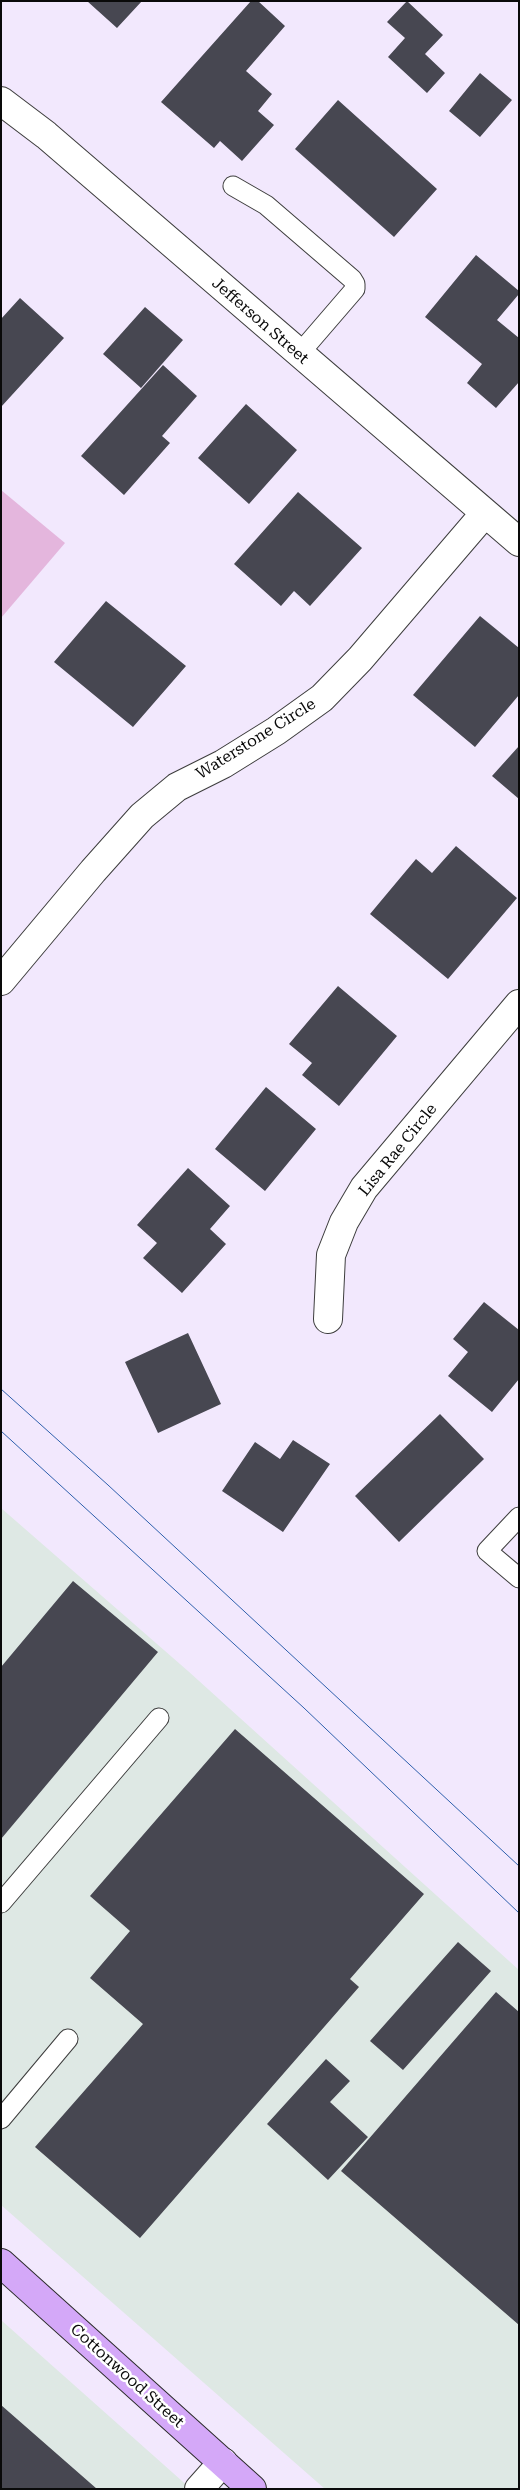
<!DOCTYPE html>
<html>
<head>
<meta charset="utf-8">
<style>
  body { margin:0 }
  #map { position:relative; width:520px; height:2490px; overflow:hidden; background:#f2e8fd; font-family:"Roboto Serif",serif }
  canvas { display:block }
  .frame { position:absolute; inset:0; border:2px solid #0a0a0a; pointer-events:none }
</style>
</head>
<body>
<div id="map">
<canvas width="520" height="2490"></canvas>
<div class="frame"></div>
</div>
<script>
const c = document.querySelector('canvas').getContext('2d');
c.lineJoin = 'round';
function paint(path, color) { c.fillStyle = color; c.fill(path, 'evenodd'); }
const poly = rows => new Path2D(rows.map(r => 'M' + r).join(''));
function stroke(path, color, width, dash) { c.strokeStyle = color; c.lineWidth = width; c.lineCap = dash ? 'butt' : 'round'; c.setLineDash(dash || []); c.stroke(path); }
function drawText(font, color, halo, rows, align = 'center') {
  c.font = font + ' "Roboto Serif",serif'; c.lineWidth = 5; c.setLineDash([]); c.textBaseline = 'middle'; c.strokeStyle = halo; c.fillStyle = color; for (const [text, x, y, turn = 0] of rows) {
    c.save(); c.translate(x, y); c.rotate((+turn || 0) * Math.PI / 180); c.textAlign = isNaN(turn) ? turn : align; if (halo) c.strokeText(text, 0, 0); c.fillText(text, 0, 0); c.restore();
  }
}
const industrial = poly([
  [1,1508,188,1671,519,1970,519,2489,325,2489,1,2205],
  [1,2320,191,2489,1,2489]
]);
const green = poly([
  [1,490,65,543,1,618]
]);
const building = poly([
  [87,1,142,1,117,28],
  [251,1,258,1,285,26,246,71,272,94,258,111,274,125,242,161,220,141,214,148,161,102],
  [407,1,443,35,425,54,445,73,427,93,388,57,405,38,387,22],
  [480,73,512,100,480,137,449,111],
  [338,100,437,189,394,237,295,149],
  [476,255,519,291,519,294,497,320,519,338,519,382,496,408,467,383,482,364,425,317],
  [20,298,64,338,1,407,1,319],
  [145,307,183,340,141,388,103,354],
  [163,365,197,396,162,436,170,443,124,495,81,456],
  [246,404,297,450,249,504,198,458],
  [298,492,362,548,310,606,294,591,281,606,234,564],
  [106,601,186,666,133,727,54,662],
  [480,616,519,648,519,695,475,747,413,695],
  [519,746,519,799,492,776],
  [456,846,517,898,448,979,370,914,416,859,432,873],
  [338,986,397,1036,339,1106,302,1075,312,1063,289,1044],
  [266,1087,316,1129,265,1191,215,1149],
  [188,1168,230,1206,210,1229,226,1244,182,1293,143,1258,157,1243,137,1225],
  [484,1302,519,1330,519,1379,492,1412,448,1376,468,1352,453,1339],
  [188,1333,221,1404,158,1433,125,1362],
  [440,1414,484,1459,399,1542,355,1496],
  [293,1440,330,1464,283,1532,222,1491,255,1442,280,1459],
  [73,1581,158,1652,1,1839,1,1667],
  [235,1729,424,1894,350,1979,359,1987,140,2238,35,2147,143,2024,90,1978,130,1931,90,1896],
  [458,1942,491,1971,403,2070,370,2041],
  [496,1992,519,2012,519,2325,341,2171],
  [326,2059,350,2081,330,2102,368,2137,328,2180,267,2124],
  [1,2405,97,2489,1,2489]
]);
const lane = poly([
  [233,186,266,205,352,279,355,284,355,289,299,354],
  [519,1517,487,1551,519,1578],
  [1,1903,159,1718],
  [1,2119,68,2039]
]);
const street = poly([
  [1,101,46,135,519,542],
  [1,981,93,871,142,816,177,787,223,764,276,731,322,698,360,659,485,513],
  [328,1319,331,1255,344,1222,364,1188,519,1004],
  [199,2489,223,2462]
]);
const secondary = poly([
  [1,2263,252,2489]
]);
const tram = poly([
  [1,1389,108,1485,519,1866],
  [1,1431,304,1708,519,1913]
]);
const streetNames = [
  ["Jefferson Street",260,321,41],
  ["Waterstone Circle",256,739,-32],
  ["Lisa Rae Circle",398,1150,-51],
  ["Cottonwood Street",127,2376,42]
];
paint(industrial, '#dee8e4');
paint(green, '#e4b6dd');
paint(building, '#474751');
stroke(lane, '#3d3d3d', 21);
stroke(street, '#3d3d3d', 30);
stroke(secondary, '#2c2c2c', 30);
stroke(lane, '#fff', 19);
stroke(street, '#fff', 28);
stroke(secondary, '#d4a8f8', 28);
stroke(tram, '#2f60ad', 1);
drawText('16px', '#0a0a0a', '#fff', streetNames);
</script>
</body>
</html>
